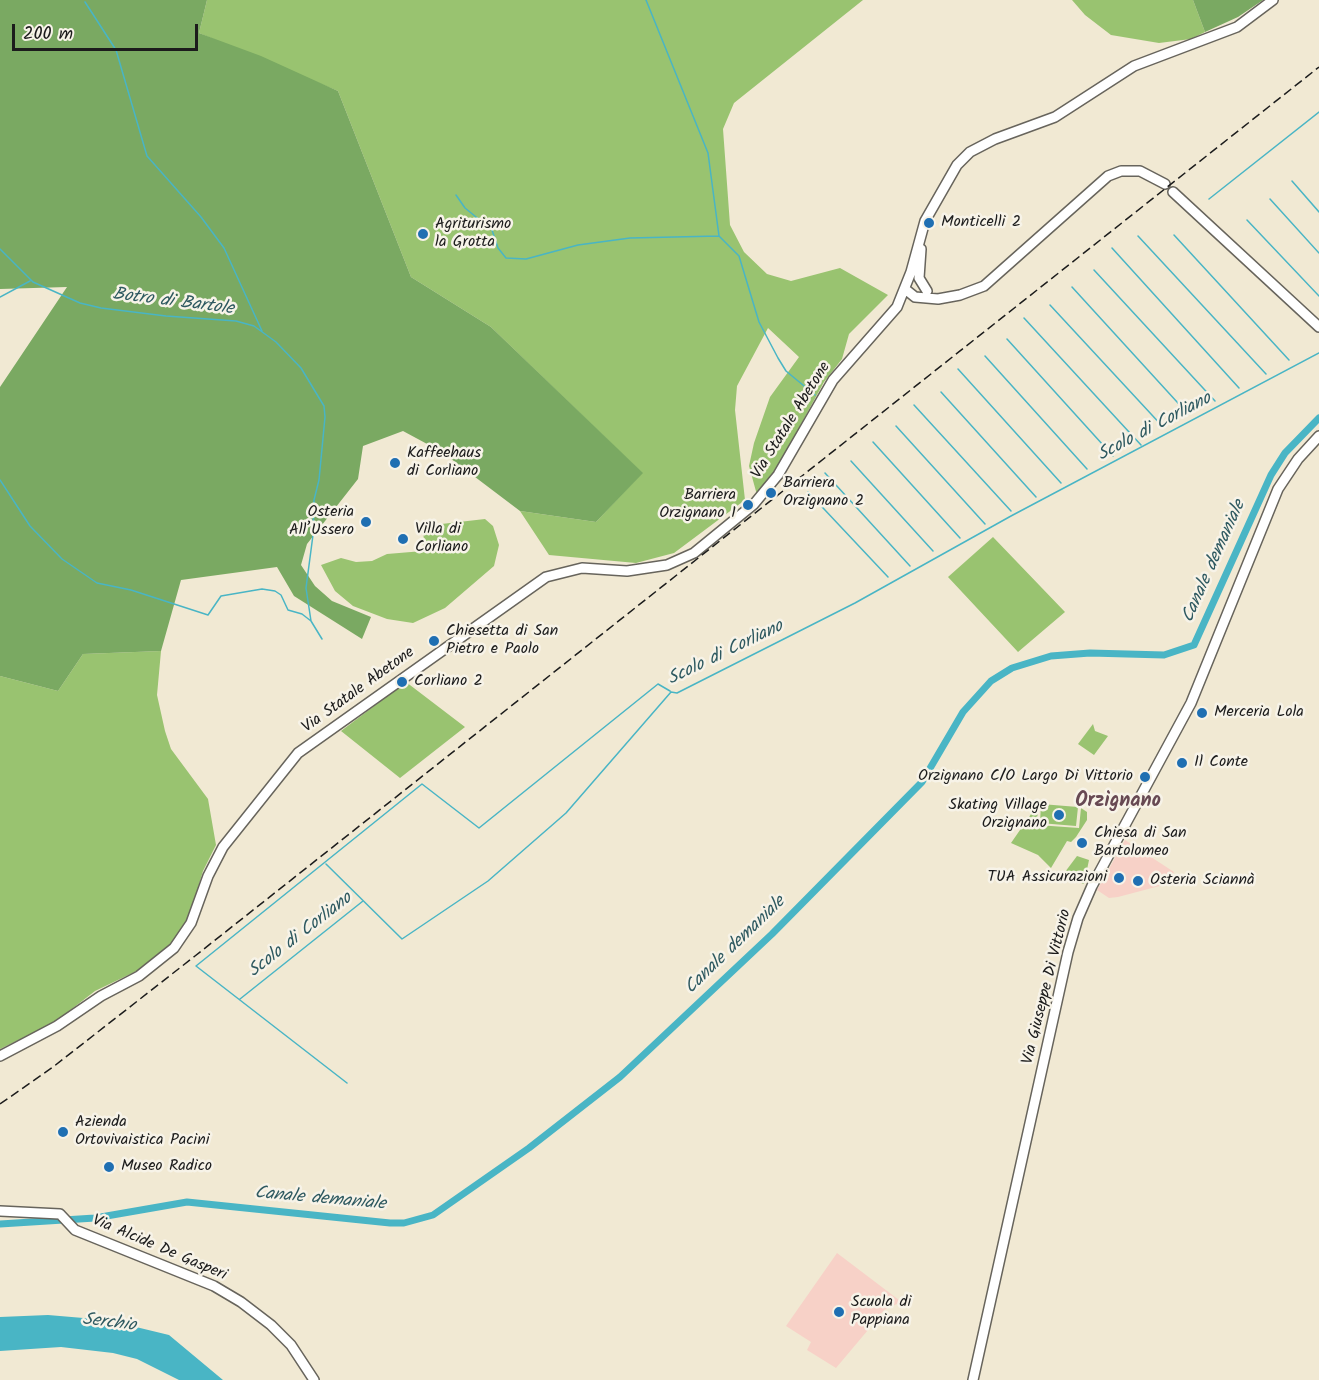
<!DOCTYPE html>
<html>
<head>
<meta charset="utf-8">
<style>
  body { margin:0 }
  #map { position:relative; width:1319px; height:1380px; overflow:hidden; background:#f1e9d3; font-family:Kalam,sans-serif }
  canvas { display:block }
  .scale { position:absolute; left:12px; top:24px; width:186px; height:27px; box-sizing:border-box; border:3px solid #1c1c1c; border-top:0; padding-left:8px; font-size:18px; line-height:21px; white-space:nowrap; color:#1c1c1c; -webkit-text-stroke:4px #f7f3e8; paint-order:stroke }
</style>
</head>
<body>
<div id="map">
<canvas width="1319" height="1380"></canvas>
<div class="scale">200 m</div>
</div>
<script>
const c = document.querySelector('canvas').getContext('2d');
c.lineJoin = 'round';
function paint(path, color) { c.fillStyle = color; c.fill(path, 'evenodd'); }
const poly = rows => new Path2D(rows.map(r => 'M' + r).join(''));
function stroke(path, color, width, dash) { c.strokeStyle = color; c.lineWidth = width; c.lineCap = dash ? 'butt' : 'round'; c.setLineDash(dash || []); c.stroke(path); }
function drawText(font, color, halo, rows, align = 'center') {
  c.font = font + ' Kalam,sans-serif'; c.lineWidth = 5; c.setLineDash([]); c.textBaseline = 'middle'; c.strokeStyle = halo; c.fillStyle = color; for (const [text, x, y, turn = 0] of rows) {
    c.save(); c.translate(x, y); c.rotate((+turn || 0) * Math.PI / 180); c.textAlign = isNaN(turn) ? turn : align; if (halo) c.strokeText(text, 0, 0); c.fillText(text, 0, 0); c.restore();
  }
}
const built = poly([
  [1125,840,1174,872,1167,884,1118,897,1109,898,1097,890],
  [837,1253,899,1300,899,1303,884,1310,876,1319,871,1315,864,1326,868,1330,836,1368,807,1350,811,1342,786,1326]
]);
const green = poly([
  [207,0,863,0,734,103,723,129,730,225,744,252,767,274,791,281,840,268,888,295,849,334,842,359,824,382,777,468,757,495,749,466,754,443,770,397,799,357,768,328,737,386,735,410,745,500,674,553,636,563,549,555,520,511,596,522,642,473,491,327,411,277,338,91,199,33],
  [1072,0,1193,0,1205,32,1191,39,1159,43,1111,35,1085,15],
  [485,519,493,526,499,545,494,566,445,608,413,623,387,619,353,606,335,591,321,565,341,558,356,562,372,561,387,554,423,551,424,526],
  [993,537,1065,612,1018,652,948,577],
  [161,651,157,695,165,731,171,749,208,799,216,845,203,871,191,911,180,935,147,966,95,991,55,1022,0,1049,0,676,58,691,83,654],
  [406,682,465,727,400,778,341,731],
  [1093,724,1095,731,1108,736,1094,755,1078,744],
  [1038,804,1037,825,1079,828,1081,808,1087,812,1087,820,1076,837,1071,842,1067,841,1051,868,1038,855,1011,843],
  [1041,804,1078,807,1076,826,1040,823],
  [1077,856,1089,860,1084,884,1062,876]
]);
const forest = poly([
  [0,0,207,0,199,33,261,56,338,91,411,277,491,327,643,473,596,522,520,511,442,452,403,431,363,446,358,479,307,544,301,565,315,586,332,601,371,617,362,639,294,596,277,567,181,580,161,651,83,654,58,691,0,676,0,387,67,287,0,289],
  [1193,0,1263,0,1238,17,1205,32]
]);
const water = poly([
  [48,1315,107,1320,169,1335,223,1380,179,1380,137,1359,113,1353,61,1347,0,1351,0,1317]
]);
const stream = poly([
  [646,0,708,153,719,236,739,256,759,322,778,358,786,371,815,395],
  [85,2,116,50,147,156,201,217,224,248,262,331],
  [1292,181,1319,212],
  [456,195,465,208,492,230,498,248,506,258,526,259,578,245,630,238,719,236],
  [1209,199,1319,112],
  [1270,199,1319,253],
  [1247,220,1319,296],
  [1174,235,1289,360],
  [1138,236,1266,374],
  [1112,248,1239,388],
  [0,249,33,282,80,303,101,308,166,316,236,321,254,326,276,342,301,368,324,406,325,417,319,480,314,500,313,535,306,588,311,621],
  [1094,270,1215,401],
  [1072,287,1188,414],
  [0,297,30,281],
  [1050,305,1164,428],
  [1024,318,1141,445],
  [1007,339,1113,456],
  [985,356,1087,469],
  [958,369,1061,483],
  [941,392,1036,497],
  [914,405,1011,511],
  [896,426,985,524],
  [873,442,960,538],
  [851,461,933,551],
  [825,473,910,566],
  [0,480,30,526,62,559,97,583,131,590,208,615,221,596,262,589,275,591,281,595,288,610,302,614,311,621,322,639],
  [808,492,888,577],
  [326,864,402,939,488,881,566,813,671,692,677,693,855,603,1011,516,1319,353],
  [240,999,363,901],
  [347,1083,196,966,422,784,479,828,658,684,670,691]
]);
const canal = poly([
  [0,1224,95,1218,187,1202,390,1223,404,1223,433,1215,529,1148,620,1077,772,934,922,782,963,712,991,681,1012,668,1051,656,1090,653,1164,655,1194,645,1271,475,1285,453,1319,418]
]);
const secondary = poly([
  [1173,192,1319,327],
  [921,249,919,278,927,291],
  [905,289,915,297,938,299,960,295,984,286,1108,176,1121,171,1140,171,1165,184],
  [0,1056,57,1026,101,996,139,976,174,948,191,923,208,876,223,847,298,753,546,577,582,568,627,571,667,565,694,553,754,504,778,475,833,380,897,307,911,272,925,221,957,165,970,152,995,139,1055,117,1134,66,1237,27,1273,0],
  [0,1211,60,1214,75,1230,214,1286,241,1302,271,1325,291,1345,314,1380],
  [973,1380,1068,952,1078,918,1092,886,1191,703,1278,489,1298,459,1319,436]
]);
const rail = poly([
  [0,1104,53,1067,195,956,1319,67]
]);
const markers = [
  [929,223,6,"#1f6fb2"],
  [423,234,6,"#1f6fb2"],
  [395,463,6,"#1f6fb2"],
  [771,493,6,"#1f6fb2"],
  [748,505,6,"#1f6fb2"],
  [366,522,6,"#1f6fb2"],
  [403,539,6,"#1f6fb2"],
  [434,641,6,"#1f6fb2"],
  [402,682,6,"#1f6fb2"],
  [1202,713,6,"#1f6fb2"],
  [1182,763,6,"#1f6fb2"],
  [1145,777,6,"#1f6fb2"],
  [1059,815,6,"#1f6fb2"],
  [1082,843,6,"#1f6fb2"],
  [1119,878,6,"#1f6fb2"],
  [1138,881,6,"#1f6fb2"],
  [63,1132,6,"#1f6fb2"],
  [109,1167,6,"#1f6fb2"],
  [839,1312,6,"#1f6fb2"]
];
const poiNames = [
  ["Monticelli 2",941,223],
  ["Agriturismo",435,225],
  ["la Grotta",435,243],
  ["Kaffeehaus",407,454],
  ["di Corliano",407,472],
  ["Barriera",783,484],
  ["Orzignano 2",783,502],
  ["Barriera",736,496,"right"],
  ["Orzignano 1",736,514,"right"],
  ["Osteria",354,513,"right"],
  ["All’Ussero",354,531,"right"],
  ["Villa di",415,530],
  ["Corliano",415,548],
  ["Chiesetta di San",446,632],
  ["Pietro e Paolo",446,650],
  ["Corliano 2",414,682],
  ["Merceria Lola",1214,713],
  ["Il Conte",1194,763],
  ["Orzignano C/O Largo Di Vittorio",1133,777,"right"],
  ["Skating Village",1047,806,"right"],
  ["Orzignano",1047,824,"right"],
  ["Chiesa di San",1094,834],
  ["Bartolomeo",1094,852],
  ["TUA Assicurazioni",1107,878,"right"],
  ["Osteria Sciannà",1150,881],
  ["Azienda",75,1123],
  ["Ortovivaistica Pacini",75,1141],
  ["Museo Radico",121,1167],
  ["Scuola di",851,1303],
  ["Pappiana",851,1321]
];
const streetNames = [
  ["Via Statale Abetone",792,421,-58],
  ["Via Statale Abetone",359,691,-36],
  ["Via Giuseppe Di Vittorio",1048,987,-76],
  ["Via Alcide De Gasperi",159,1249,23]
];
const waterNames = [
  ["Botro di Bartole",173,303,7],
  ["Scolo di Corliano",1155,428,-28],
  ["Canale demaniale",1215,562,-66],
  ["Scolo di Corliano",726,654,-26],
  ["Scolo di Corliano",301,936,-38],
  ["Canale demaniale",736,946,-44],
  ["Canale demaniale",320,1200,5],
  ["Serchio",109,1324,7]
];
const quarterNames = [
  ["Orzignano",1118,803]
];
paint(built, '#f7d1c7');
paint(green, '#99c370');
paint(forest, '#7aa962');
paint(water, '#49b5c5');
stroke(stream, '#49b5c5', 1.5);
stroke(canal, '#49b5c5', 7);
stroke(secondary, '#67645c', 12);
stroke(secondary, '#fff', 9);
stroke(rail, '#1c1c1c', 1.5, [9, 4.5]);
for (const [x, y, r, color] of markers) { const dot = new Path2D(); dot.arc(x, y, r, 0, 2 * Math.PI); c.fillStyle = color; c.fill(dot); stroke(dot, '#f7f3e8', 2); }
drawText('16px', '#1c1c1c', '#f7f3e8', poiNames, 'left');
drawText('16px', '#1c1c1c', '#f7f3e8', streetNames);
drawText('italic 18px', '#2e5960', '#f7f3e8', waterNames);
drawText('bold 20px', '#674953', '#f7f3e8', quarterNames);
</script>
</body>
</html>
